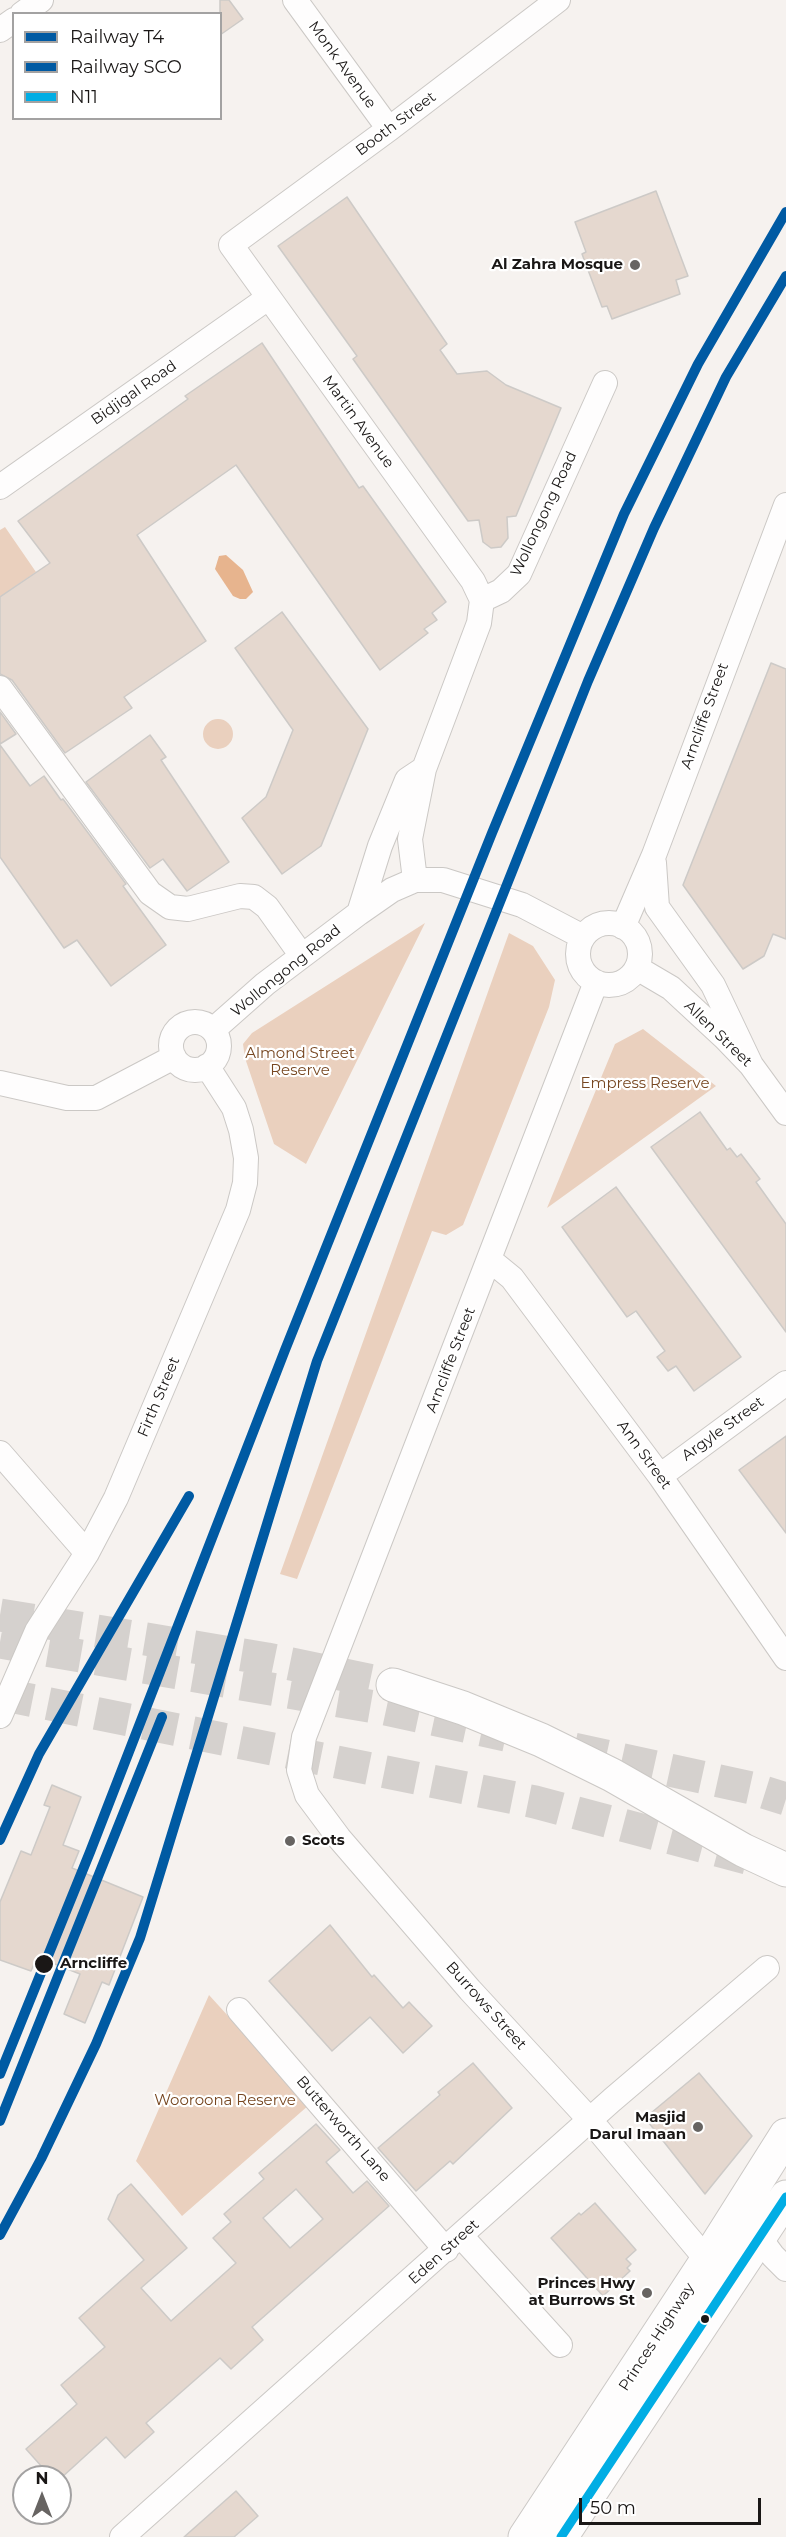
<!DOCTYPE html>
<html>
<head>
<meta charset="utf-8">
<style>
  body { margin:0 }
  #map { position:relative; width:786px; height:2537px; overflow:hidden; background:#f6f2ef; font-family:Montserrat,sans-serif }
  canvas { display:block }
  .legend { position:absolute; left:12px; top:12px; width:210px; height:108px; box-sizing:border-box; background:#fff; border:2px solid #a3a2a2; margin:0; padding:8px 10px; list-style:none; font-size:18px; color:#1a1716 }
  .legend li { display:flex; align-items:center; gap:12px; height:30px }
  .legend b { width:30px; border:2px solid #a3a2a2 }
  .north { position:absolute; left:12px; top:2465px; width:60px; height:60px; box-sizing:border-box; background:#fff; border:2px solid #a3a2a2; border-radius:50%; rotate:0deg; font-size:16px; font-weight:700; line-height:24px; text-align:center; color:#1a1716 }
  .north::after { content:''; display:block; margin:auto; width:21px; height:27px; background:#676462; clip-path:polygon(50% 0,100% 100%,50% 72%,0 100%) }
  .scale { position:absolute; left:579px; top:2498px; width:182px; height:27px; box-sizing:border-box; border:3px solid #1a1716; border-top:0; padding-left:8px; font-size:18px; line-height:21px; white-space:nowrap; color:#1a1716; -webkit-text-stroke:4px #fff; paint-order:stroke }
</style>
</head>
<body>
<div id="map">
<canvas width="786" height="2537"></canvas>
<ul class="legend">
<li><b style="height:8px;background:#005aa3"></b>Railway T4</li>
<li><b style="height:8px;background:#005aa3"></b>Railway SCO</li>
<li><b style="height:8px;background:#01ade4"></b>N11</li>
</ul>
<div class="north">N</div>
<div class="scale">50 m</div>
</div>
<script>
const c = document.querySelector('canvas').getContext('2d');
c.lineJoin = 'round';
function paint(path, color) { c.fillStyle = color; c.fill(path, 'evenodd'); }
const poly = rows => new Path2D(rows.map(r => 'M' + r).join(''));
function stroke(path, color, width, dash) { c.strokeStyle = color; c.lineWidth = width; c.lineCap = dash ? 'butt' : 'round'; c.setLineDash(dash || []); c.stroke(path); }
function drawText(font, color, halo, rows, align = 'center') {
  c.font = font + ' Montserrat,sans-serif'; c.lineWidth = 4.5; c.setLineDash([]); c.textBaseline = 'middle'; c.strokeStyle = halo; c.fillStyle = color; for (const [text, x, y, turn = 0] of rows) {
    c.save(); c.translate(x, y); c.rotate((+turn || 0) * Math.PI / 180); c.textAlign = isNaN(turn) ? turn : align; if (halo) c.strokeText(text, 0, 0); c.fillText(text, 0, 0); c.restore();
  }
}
const green = poly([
  [5,527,36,572,0,597,0,530],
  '203 734a15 15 0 1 1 30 0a15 15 0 1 1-30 0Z',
  [425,923,306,1164,274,1144,245,1058,243,1044,252,1033],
  [509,933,533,946,555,980,549,1007,463,1225,446,1235,432,1231,297,1579,280,1574],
  [643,1029,716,1086,547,1208,615,1044],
  [209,1995,309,2105,182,2216,136,2161]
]);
const water = poly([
  [226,555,243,570,253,592,246,599,240,599,233,596,215,569,219,556]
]);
const building = poly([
  [220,0,229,0,243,19,220,35,220,0],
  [656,191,688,276,676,280,680,294,612,319,607,306,602,307,582,254,586,252,575,222,656,191],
  [347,197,447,344,440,350,457,374,487,371,506,385,561,408,516,516,507,517,508,538,501,547,491,548,483,542,479,520,468,521,353,359,357,356,278,246,347,197],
  [262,343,359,488,363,486,446,602,432,613,437,620,424,629,428,633,380,670,236,465,137,535,206,641,124,697,132,708,65,753,12,680,0,674,0,597,50,563,18,521,188,399,185,396,262,343],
  [282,612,368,729,321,846,282,874,242,818,266,797,293,730,235,648,282,612],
  [771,663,786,669,786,939,773,934,764,956,743,969,683,885,771,663],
  [0,712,16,734,0,744,0,712],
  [150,735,166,757,161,760,229,862,187,891,163,859,150,868,86,782,150,735],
  [0,745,30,786,44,776,61,800,63,799,126,884,123,886,166,945,111,986,77,940,64,948,0,857,0,745],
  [700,1112,727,1150,730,1148,737,1157,741,1154,760,1179,756,1182,786,1224,786,1332,651,1147,700,1112],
  [616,1187,741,1357,694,1391,676,1366,668,1371,657,1357,665,1351,636,1311,627,1317,562,1227,616,1187],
  [786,1436,786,1533,739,1470,786,1436],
  [52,1785,81,1797,63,1845,79,1851,72,1868,143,1897,109,1985,102,1982,85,2023,64,2014,80,1974,37,1957,31,1971,0,1960,0,1902,21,1851,31,1855,50,1807,44,1805,52,1785],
  [330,1925,372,1977,374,1975,403,2008,409,2002,432,2026,403,2053,370,2017,332,2051,269,1981,330,1925],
  [473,2063,512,2108,453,2164,450,2161,416,2191,378,2148,440,2095,438,2092,473,2063],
  [699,2073,752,2136,705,2194,645,2118,699,2073],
  [316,2124,340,2150,326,2162,353,2193,367,2181,389,2206,252,2327,263,2340,231,2369,220,2358,146,2423,154,2432,125,2458,106,2437,60,2479,51,2477,26,2449,77,2404,61,2385,105,2347,79,2318,144,2260,108,2219,118,2195,131,2184,187,2248,141,2288,171,2321,236,2263,213,2238,231,2222,224,2214,264,2179,259,2173,316,2124],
  [296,2189,323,2219,290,2248,263,2218,296,2189],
  [595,2203,636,2250,626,2259,631,2264,627,2268,630,2271,603,2296,551,2238,579,2213,581,2215,595,2203],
  [236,2491,258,2516,234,2537,184,2537,236,2491]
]);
const highwayTunnel = poly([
  [0,1615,267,1659,393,1685],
  [0,1642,386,1709,506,1735],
  [0,1694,535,1802,747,1858],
  [574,1749,751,1788,786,1799]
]);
const minor = poly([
  [295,0,389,129],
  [22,14,41,0],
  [0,30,14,20],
  [0,487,268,298],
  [482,600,473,581,231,245,389,129,558,0],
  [0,688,150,893,170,907,188,909,240,896,254,897,267,907,302,956],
  [654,863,657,907,713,985,751,1065],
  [415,880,410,839,424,769,479,623,482,600,501,591,519,574,605,383],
  [359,913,380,846,407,780,422,770],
  '578 954a31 31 0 1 1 62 0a31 31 0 1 1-62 0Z',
  [623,927,654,855,786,505],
  [637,968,671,988,725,1038,751,1065,786,1113],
  [596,982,304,1737,299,1770,307,1795,339,1838,470,1990,590,2120,707,2260,712,2273],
  '171 1046a24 24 0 1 1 48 0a24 24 0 1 1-48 0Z',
  [213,1030,265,984,359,913,392,890,415,880,443,880,522,905,583,937],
  [0,1083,67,1098,96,1098,174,1057],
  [490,1260,512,1278,660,1476,786,1658],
  [0,1453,87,1553],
  [660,1476,786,1383],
  [0,1716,37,1631,87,1553,116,1498,238,1210,245,1183,246,1158,241,1130,234,1108,207,1066],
  [239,2010,446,2250],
  [461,2236,560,2345],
  [759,2237,773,2256,786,2269],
  [122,2537,612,2100,767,1968]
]);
const highway = poly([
  [393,1685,463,1708,541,1740,612,1775,743,1850,786,1870],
  [525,2537,707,2260,786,2135],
  [561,2537,786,2197]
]);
const bus1 = poly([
  [561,2537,786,2197]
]);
const rail1 = poly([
  [0,2121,162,1717],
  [0,2235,41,2159,96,2044,140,1938,317,1361,588,681,654,528,726,377,786,276]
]);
const rail2 = poly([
  [0,1840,39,1754,189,1496],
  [0,2074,90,1852,285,1350,492,833,624,514,698,364,786,212]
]);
const markers = [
  [635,265,6,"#676462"],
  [290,1841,6,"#676462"],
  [44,1964,10,"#1a1716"],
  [698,2127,6,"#676462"],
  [647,2293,6,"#676462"],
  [705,2319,5,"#1a1716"]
];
const streetNames = [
  ["Monk Avenue",342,65,54],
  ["Booth Street",396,124,-37],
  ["Bidjigal Road",134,393,-35],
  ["Martin Avenue",358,422,54],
  ["Wollongong Road",544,514,-65],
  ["Arncliffe Street",705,716,-70],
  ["Wollongong Road",286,971,-39],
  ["Allen Street",718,1034,44],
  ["Arncliffe Street",451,1360,-69],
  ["Firth Street",159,1397,-67],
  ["Argyle Street",723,1429,-36],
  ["Ann Street",644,1455,54],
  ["Burrows Street",486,2006,48],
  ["Butterworth Lane",343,2129,49],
  ["Eden Street",444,2252,-42],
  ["Princes Highway",657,2337,-57]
];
const poiNames = [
  ["Al Zahra Mosque",623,265],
  ["Scots",302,1841,"left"],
  ["Masjid",686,2118],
  ["Darul Imaan",686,2135],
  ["Princes Hwy",635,2284],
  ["at Burrows St",635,2301]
];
const parkNames = [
  ["Almond Street",300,1054],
  ["Reserve",300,1071],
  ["Empress Reserve",645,1084],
  ["Wooroona Reserve",225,2101]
];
const stopNames = [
  ["Arncliffe",60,1964]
];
paint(green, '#ead0be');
paint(water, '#e7b48e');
paint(building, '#e5d8cf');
stroke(building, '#cdcac7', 1.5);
stroke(highwayTunnel, '#d5d1ce', 33, [33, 16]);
stroke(minor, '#cbc8c5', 26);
stroke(highway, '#cbc8c5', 35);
stroke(minor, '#fefdfd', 24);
stroke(highway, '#fefdfd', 33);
stroke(bus1, '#01ade4', 9);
stroke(rail1, '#005aa3', 10);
stroke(rail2, '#005aa3', 10);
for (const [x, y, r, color] of markers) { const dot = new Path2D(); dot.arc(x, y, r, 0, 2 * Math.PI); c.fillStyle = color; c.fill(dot); stroke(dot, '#fff', 2); }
drawText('15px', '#1a1716', '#fff', streetNames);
drawText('bold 15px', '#1a1716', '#fff', poiNames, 'right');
drawText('15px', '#774721', '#fff', parkNames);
drawText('bold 15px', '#1a1716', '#fff', stopNames, 'left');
</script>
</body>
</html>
